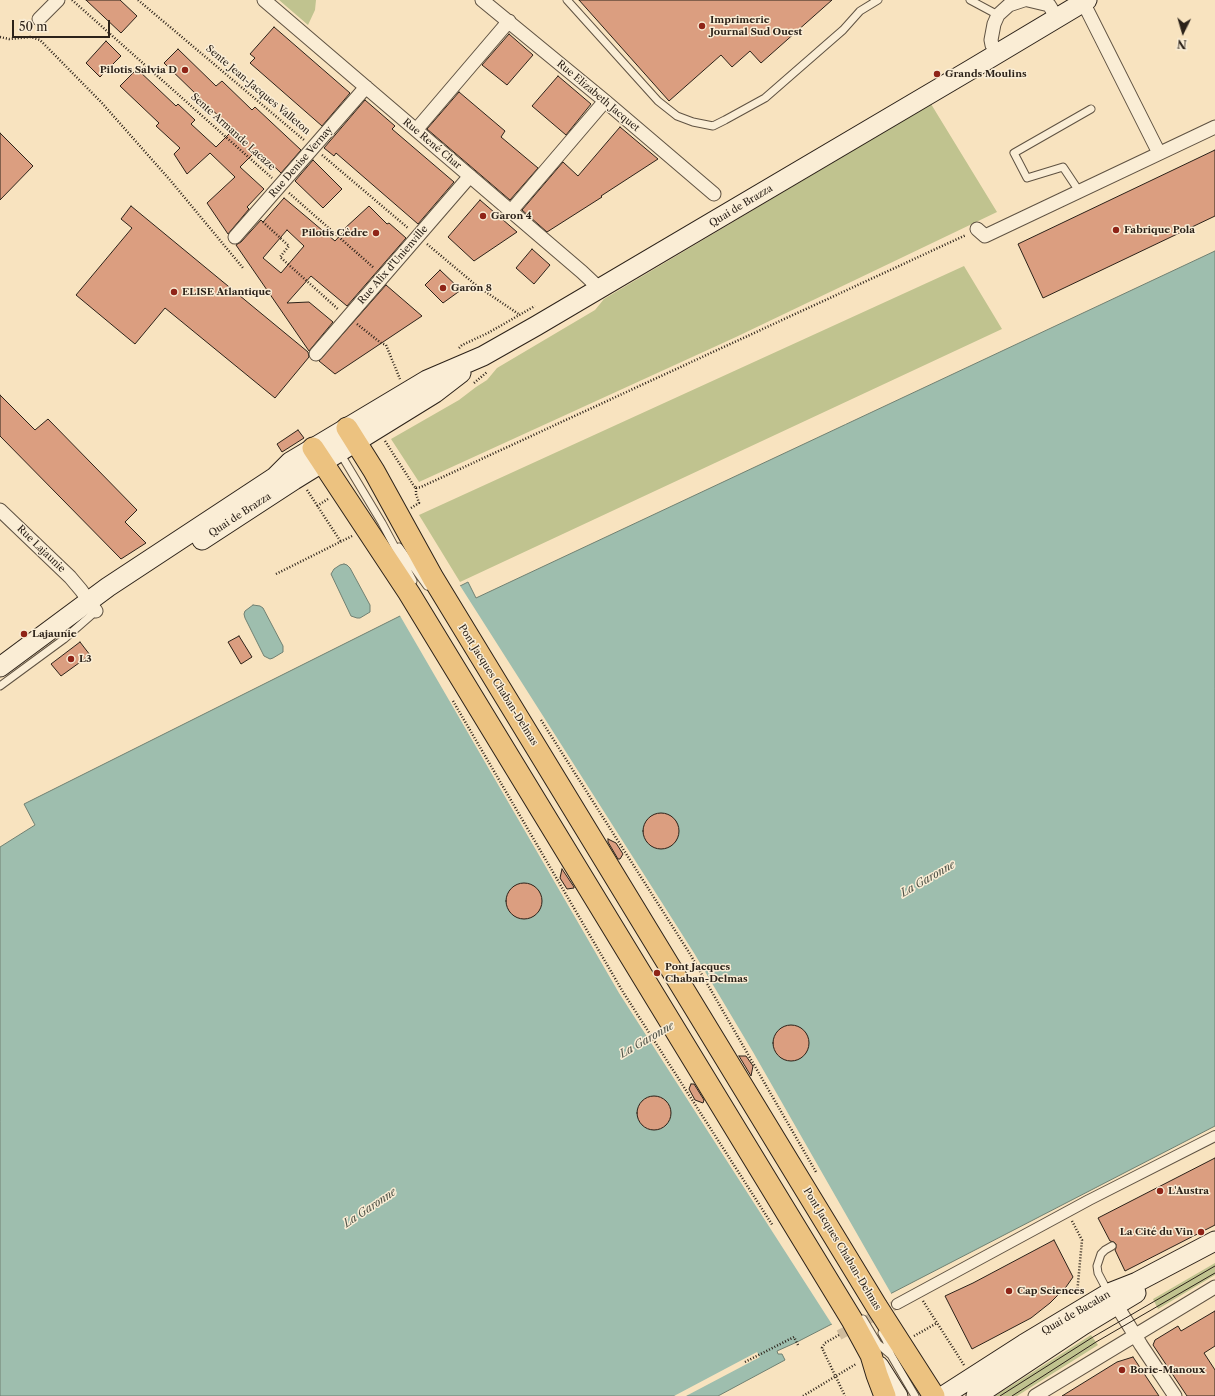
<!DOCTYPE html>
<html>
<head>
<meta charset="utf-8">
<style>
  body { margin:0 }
  #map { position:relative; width:1215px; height:1396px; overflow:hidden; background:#f8e3bf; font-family:"Libre Caslon Text",serif }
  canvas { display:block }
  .north { position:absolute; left:1163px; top:12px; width:40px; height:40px; -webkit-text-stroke:3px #faedd5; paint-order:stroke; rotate:185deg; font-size:11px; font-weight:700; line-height:16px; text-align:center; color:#2c2219 }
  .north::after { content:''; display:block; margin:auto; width:14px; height:18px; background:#2c2219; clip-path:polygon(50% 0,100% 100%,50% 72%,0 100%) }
  .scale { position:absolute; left:12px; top:20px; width:98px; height:18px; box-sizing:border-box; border:2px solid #2c2219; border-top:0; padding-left:5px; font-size:12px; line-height:14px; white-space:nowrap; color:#2c2219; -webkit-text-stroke:3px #faedd5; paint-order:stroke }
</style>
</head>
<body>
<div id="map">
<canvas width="1215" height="1396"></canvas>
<div class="north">N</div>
<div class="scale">50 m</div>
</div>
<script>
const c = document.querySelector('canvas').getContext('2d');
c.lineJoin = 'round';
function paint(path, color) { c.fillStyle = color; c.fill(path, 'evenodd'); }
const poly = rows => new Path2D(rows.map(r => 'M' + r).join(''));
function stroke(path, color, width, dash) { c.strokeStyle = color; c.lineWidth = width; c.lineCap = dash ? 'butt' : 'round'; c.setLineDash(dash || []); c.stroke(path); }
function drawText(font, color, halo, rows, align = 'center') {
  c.font = font + ' "Libre Caslon Text",serif'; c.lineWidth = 3; c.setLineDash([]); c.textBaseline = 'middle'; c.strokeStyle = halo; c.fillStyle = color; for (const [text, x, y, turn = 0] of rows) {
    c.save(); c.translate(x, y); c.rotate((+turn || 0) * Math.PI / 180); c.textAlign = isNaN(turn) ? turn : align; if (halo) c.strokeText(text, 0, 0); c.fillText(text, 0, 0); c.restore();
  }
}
const green = poly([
  [279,0,316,0,315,10,308,25],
  [931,104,997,212,736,337,419,482,391,439,459,400,476,387,487,380,497,368,595,310,604,299],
  [964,266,1002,329,460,582,419,515],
  [1215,1263,1215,1275,1158,1309,1153,1299],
  [1091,1335,1098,1345,1017,1396,995,1396]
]);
const water = poly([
  [1215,251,1215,1126,797,1342,777,1351,778,1354,782,1354,785,1360,718,1396,0,1396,0,847,35,825,24,804,468,582,476,598,1215,251],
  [344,564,347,565,350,568,370,605,370,612,360,618,357,618,351,616,331,574,334,569,340,565,344,564],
  [253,605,260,606,263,608,283,646,283,652,273,658,270,659,264,656,245,618,244,614,245,611,253,605]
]);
const pier = poly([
  [459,584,694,953,753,1052,892,1295,833,1326,619,993,399,614],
  [757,1352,760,1357,686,1396,674,1396]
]);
const building = poly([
  [86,0,120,0,137,16,121,33,86,0],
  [579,0,832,0,761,63,750,51,732,67,721,55,669,101,579,0],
  [274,27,350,93,322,126,250,63,255,58,250,54,274,27],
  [509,34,533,55,507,85,482,65,509,34],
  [106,41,121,56,100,77,86,63,106,41],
  [178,49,216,86,222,81,252,110,255,107,301,150,281,173,257,150,240,167,264,189,247,207,249,209,228,234,207,203,235,177,210,153,187,174,174,154,180,148,156,126,159,123,120,86,137,69,176,106,178,104,195,120,191,124,216,147,233,130,164,63,178,49],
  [558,76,591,104,566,135,532,106,558,76],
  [459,92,505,131,501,137,538,168,510,200,427,129,459,92],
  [365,100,395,126,392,129,454,182,418,224,336,153,334,156,324,148,365,100],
  [620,127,658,159,601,196,602,197,547,232,522,210,563,162,578,176,620,127],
  [0,133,33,166,0,200,0,133],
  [1215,150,1215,216,1043,298,1018,244,1215,150],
  [313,160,342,189,323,208,295,181,313,160],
  [284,198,335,241,345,230,344,229,369,206,387,224,389,223,406,238,347,306,311,276,287,303,309,302,333,322,309,351,236,245,241,242,261,220,263,222,284,198],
  [287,230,304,246,281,273,263,258,287,230],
  [480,200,517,232,474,261,448,237,480,200],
  [131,206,308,352,309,357,275,398,165,308,135,344,76,295,132,228,121,219,131,206],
  [532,249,550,265,534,284,516,268,532,249],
  [440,270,461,290,443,303,425,285,440,270],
  [386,285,422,316,335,374,319,361,386,285],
  [0,395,35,430,48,419,137,510,125,522,146,543,121,559,0,436,0,395],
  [298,430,304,438,282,452,277,444,298,430],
  [239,636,252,657,241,664,228,642,239,636],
  [80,642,90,655,61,676,51,664,80,642],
  '643 831a18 18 0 1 1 36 0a18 18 0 1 1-36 0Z',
  [608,839,616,843,623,854,620,859,618,859,608,842,608,839],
  [562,869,574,887,574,888,567,889,560,878,562,869],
  '506 901a18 18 0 1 1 36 0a18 18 0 1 1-36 0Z',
  '773 1043a18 18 0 1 1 36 0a18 18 0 1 1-36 0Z',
  [739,1056,746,1056,753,1066,751,1076,739,1056],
  [691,1084,694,1084,704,1100,703,1103,695,1100,689,1089,691,1084],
  '637 1113a17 17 0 1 1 34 0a17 17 0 1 1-34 0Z',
  [1215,1158,1215,1225,1125,1271,1115,1250,1116,1248,1116,1244,1114,1242,1110,1241,1098,1218,1215,1158],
  [1054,1240,1073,1277,1066,1287,1050,1303,1031,1318,972,1349,945,1296,973,1283,1054,1240],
  [1215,1311,1215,1346,1204,1353,1215,1370,1215,1396,1187,1396,1153,1345,1155,1340,1178,1326,1181,1331,1215,1311],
  [1133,1357,1159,1396,1062,1396,1117,1362,1133,1357]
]);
const pedestrianTunnel = poly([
  [839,1335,897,1304]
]);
const path = poly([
  [72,0,272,178],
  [138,0,304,140],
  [0,37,9,39,31,37,40,40,102,103,170,180,243,268],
  [322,155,408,228],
  [289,193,374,268],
  [263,222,289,246,280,257,339,310],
  [427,244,477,286,520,315],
  [357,324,381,343,386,345,400,379],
  [459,348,462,345,488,333,535,306],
  [474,383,487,372],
  [385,441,414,486,416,488],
  [416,488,421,487,966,235],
  [307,490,341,542],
  [317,506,328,499],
  [411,508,419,503,416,494,416,488],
  [276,574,352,536],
  [453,701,623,992,773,1226],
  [541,720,690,954,816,1172],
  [1072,1221,1082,1240,1077,1294],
  [923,1301,964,1365],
  [839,1335,825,1343,822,1348,845,1396],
  [914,1336,937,1323],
  [745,1362,794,1337,798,1345],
  [803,1396,856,1364]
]);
const service = poly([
  [567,0,658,101,677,116,693,122,713,126,725,120,765,98,843,30,860,11,878,0],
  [970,0,998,15],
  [1079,191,1063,167,1027,178,1014,153,1091,109],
  [340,453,382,523,413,581],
  [399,547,427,586],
  [0,686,64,639,96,611],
  [1108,1292,1098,1273,1097,1266,1101,1254,1105,1250,1112,1246],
  [863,1319,878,1344,891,1355],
  [882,1333,886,1340,891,1355,915,1396]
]);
const pedestrian = poly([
  [897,1304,1089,1200,1215,1136]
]);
const minor = poly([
  [264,0,582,272,600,289],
  [482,0,605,101,714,194],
  [1028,0,1049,5,1057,18],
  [1083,2,1159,153],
  [39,19,58,0],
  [998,53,992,45,991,40,994,24,998,15,1009,5,1024,0],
  [416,130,509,21],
  [511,211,605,101],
  [977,229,985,236,1215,127],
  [235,237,366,87],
  [316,354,470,176],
  [0,510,70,577,81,590,96,611],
  [1112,1298,1141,1345,1175,1396],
  [1035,1396,1215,1287]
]);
const secondary = poly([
  [202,540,294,480,435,393,461,373],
  [0,667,108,587,275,477,290,462,427,380,483,356,536,326,970,70,1087,0],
  [879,1366,898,1396],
  [943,1396,1024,1344,1109,1293,1137,1282,1215,1241],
  [976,1396,1083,1325,1136,1293]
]);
const primary = poly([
  [347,428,374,471,433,578,877,1307,934,1396],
  [313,448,409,593,852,1320,871,1355,877,1375,885,1396]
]);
const tram = poly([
  [1000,1396,1093,1337,1215,1266],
  [1012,1396,1096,1342,1215,1273]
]);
const markers = [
  [702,26,4,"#8f2418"],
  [185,70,4,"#8f2418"],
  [937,74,4,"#8f2418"],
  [483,216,4,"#8f2418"],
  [1116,230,4,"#8f2418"],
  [376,233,4,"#8f2418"],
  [443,288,4,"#8f2418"],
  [174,292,4,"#8f2418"],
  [24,634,4,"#8f2418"],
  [71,659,4,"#8f2418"],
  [657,973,4,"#8f2418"],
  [1160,1191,4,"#8f2418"],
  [1201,1232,4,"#8f2418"],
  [1009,1291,4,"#8f2418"],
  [1122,1370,4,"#8f2418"]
];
const poiNames = [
  ["Imprimerie",710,20],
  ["Journal Sud Ouest",710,32],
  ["Pilotis Salvia D",177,70,"right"],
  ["Grands Moulins",945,74],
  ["Garon 4",491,216],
  ["Fabrique Pola",1124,230],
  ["Pilotis Cèdre",368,233,"right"],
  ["Garon 8",451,288],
  ["ELISE Atlantique",182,292],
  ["Lajaunie",32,634],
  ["L3",79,659],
  ["Pont Jacques",665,967],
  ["Chaban-Delmas",665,979],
  ["L'Austra",1168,1191],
  ["La Cité du Vin",1193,1232,"right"],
  ["Cap Sciences",1017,1291],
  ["Borie-Manoux",1130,1370]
];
const streetNames = [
  ["Sente Jean-Jacques Valleton",258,90,40],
  ["Rue Elizabeth Jacquet",598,96,40],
  ["Sente Armande Lacaze",233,132,42],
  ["Rue René Char",432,144,40],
  ["Rue Denise Vernay",301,162,-49],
  ["Quai de Brazza",741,206,-31],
  ["Rue Alix d'Unienville",393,265,-49],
  ["Quai de Brazza",240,515,-33],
  ["Rue Lajaunie",41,549,44],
  ["Pont Jacques Chaban-Delmas",498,685,58],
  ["Pont Jacques Chaban-Delmas",842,1249,59],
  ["Quai de Bacalan",1076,1313,-30]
];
const waterNames = [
  ["La Garonne",928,879,-30],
  ["La Garonne",647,1040,-30],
  ["La Garonne",370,1208,-34]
];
paint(green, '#c0c38f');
paint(water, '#9ebeae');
stroke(water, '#708072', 1);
paint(pier, '#f8e3bf');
paint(building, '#db9e80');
stroke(building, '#2c2219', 1);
stroke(pedestrianTunnel, '#cfbc9e', 10, [10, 5]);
stroke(service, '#5f5242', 9);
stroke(pedestrian, '#5f5242', 12);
stroke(minor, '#5f5242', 15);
stroke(secondary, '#2c2219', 21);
stroke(primary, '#2c2219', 23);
stroke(path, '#2c2219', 2.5, [1, 2]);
stroke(service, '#faedd5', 7);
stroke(pedestrian, '#faedd5', 10);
stroke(minor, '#faedd5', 13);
stroke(secondary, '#faedd5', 19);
stroke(primary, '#ecc280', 21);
stroke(tram, '#2c2219', 1);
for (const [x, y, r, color] of markers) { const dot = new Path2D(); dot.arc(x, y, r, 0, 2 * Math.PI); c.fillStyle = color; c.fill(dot); stroke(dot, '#faedd5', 1.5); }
drawText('bold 10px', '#2c2219', '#faedd5', poiNames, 'left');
drawText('10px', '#2c2219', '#faedd5', streetNames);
drawText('italic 11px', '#4e5146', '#faedd5', waterNames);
</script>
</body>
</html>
